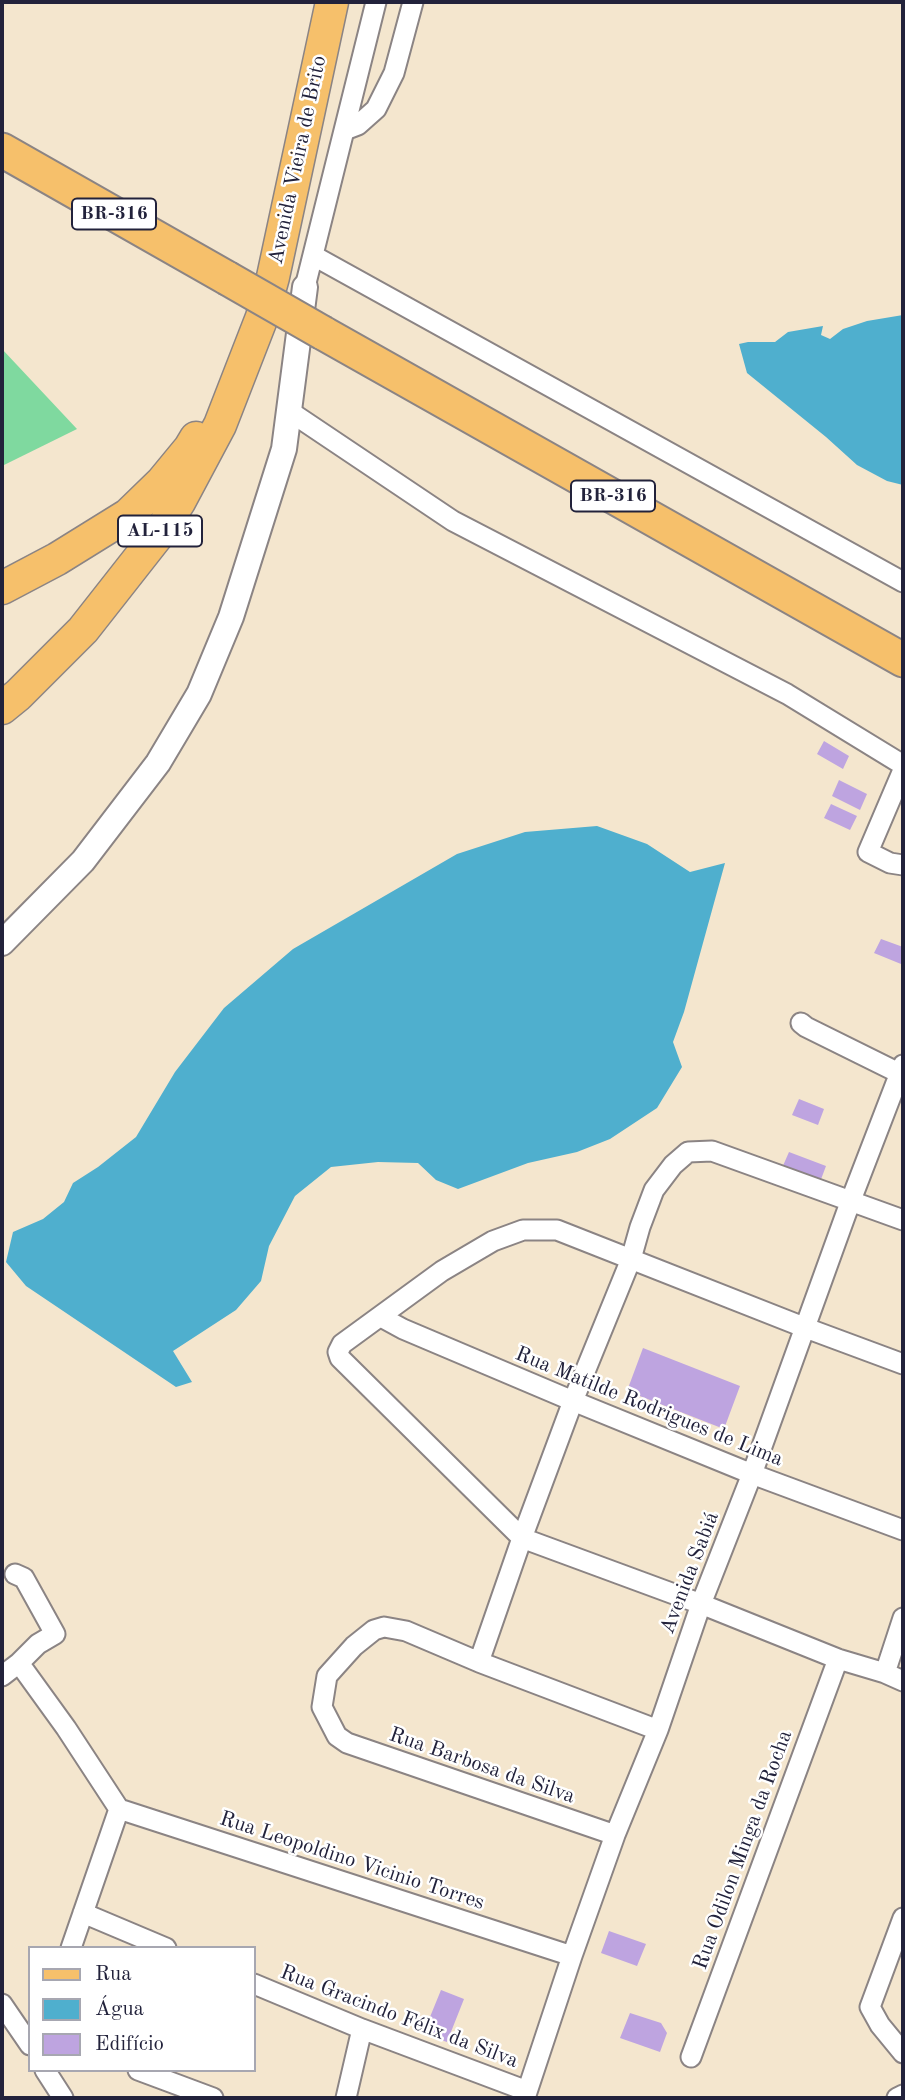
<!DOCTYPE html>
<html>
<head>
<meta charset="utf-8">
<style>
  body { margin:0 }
  #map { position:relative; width:905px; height:2100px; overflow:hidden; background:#f4e6ce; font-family:"Old Standard TT",serif }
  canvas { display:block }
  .frame { position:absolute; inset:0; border:4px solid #22223b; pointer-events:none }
  .legend { position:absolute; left:28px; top:1946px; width:228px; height:126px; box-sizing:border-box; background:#fff; border:2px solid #a7a7b1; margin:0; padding:9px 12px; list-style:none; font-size:21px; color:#22223b }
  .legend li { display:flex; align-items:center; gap:14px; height:35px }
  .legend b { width:35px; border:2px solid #a7a7b1 }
</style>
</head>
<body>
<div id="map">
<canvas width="905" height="2100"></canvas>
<div class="frame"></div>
<ul class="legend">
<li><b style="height:9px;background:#f6c06b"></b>Rua</li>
<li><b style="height:19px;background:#4fafce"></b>Água</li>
<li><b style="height:19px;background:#bea4e0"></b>Edifício</li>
</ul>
</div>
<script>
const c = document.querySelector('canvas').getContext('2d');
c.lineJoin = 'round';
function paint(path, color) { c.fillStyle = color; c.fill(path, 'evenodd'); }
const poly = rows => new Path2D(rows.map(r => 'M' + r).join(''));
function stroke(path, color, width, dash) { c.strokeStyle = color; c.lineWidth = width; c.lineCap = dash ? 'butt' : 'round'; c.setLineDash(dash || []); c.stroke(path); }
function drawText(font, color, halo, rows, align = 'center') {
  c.font = font + ' "Old Standard TT",serif'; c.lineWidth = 5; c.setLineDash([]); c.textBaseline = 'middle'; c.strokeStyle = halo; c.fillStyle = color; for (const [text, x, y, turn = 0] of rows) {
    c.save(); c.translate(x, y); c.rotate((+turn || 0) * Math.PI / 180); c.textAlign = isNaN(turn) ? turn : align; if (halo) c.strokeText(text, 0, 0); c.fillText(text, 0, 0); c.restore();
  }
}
const green = poly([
  [2,349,77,429,2,466]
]);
const water = poly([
  [903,315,903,485,887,481,857,465,826,437,747,373,739,344,748,342,775,342,788,332,823,326,821,335,830,339,843,329,867,321],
  [597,826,647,844,690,872,725,863,684,1012,673,1042,682,1067,657,1108,610,1139,577,1152,528,1163,458,1189,436,1180,418,1163,378,1162,331,1167,295,1196,269,1246,261,1281,236,1310,173,1351,192,1382,176,1387,26,1286,6,1262,13,1232,43,1219,64,1202,73,1183,98,1167,136,1137,175,1072,224,1008,293,949,457,854,525,832]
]);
const building = poly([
  [824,741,849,756,843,769,817,754],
  [839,780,867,794,860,810,832,796],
  [831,804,857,816,850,830,824,818],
  [881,939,903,947,901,964,874,953],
  [799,1099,824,1109,818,1125,792,1115],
  [789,1152,826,1166,820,1182,782,1168],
  [643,1348,740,1386,724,1429,627,1391],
  [609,1931,646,1944,637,1966,601,1953],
  [441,1990,464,1999,447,2042,423,2034],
  [630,2013,661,2023,667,2033,660,2052,620,2038]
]);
const minor = poly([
  [345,130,358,125,376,109,394,73,413,2],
  [314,256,903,582],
  [305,287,376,2],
  [289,411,453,521,787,694,903,765],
  [903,770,868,852,890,863,903,865],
  [801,1023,806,1027,903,1075],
  [381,1317,403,1329,573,1401,752,1474,903,1530],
  [903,1364,806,1328,557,1230,523,1230,493,1241,442,1271,342,1344,338,1352,340,1358,522,1538,701,1604,838,1659,885,1673,903,1681],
  [479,1662,522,1538,573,1401,631,1259,640,1227,654,1190,673,1165,688,1152,712,1151,903,1220],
  [19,1663,66,1728,119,1809,71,1948],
  [885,1673,903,1618],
  [2,1676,19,1663,38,1644,55,1634,24,1578,15,1574],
  [119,1809,572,1956],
  [615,1835,347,1743,337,1736,322,1707,327,1676,354,1646,374,1630,384,1627,406,1631,479,1662,658,1730],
  [83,1913,166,1948],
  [903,1918,870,2007,880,2025,903,2053],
  [254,1984,362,2029,527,2091],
  [2,2004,30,2045],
  [691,2057,838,1659],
  [45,2070,63,2098],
  [138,2070,213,2098],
  [346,2098,362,2029],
  [525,2098,572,1956,615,1835,658,1730,701,1604,752,1474,851,1200,903,1065],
  [897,2098,903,2095]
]);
const tertiary = poly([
  [2,943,83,861,158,763,199,694,231,617,284,449,305,287]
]);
const primary = poly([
  [2,588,57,559,128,515,162,482,190,448,196,438],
  [2,708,18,695,83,630,160,532,179,502,220,425,262,317,273,277,332,2]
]);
const trunk = poly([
  [2,150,227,278],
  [323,333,903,660]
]);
const trunkBridge = poly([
  [227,278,323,333]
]);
const shields = [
  [114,214,84],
  [613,496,84],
  [160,531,84]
];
const shieldNames = [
  ["BR-316",114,214],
  ["BR-316",613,496],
  ["AL-115",160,531]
];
const streetNames = [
  ["Avenida Vieira de Brito",298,160,-78],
  ["Rua Matilde Rodrigues de Lima",649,1407,22],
  ["Avenida Sabiá",690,1573,-69],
  ["Rua Barbosa da Silva",482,1766,19],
  ["Rua Odilon Minga da Rocha",743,1850,-70],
  ["Rua Leopoldino Vicinio Torres",352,1861,18],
  ["Rua Gracindo Félix da Silva",399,2017,21]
];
paint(green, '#7fd99f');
paint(water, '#4fafce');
paint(building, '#bea4e0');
stroke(minor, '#8b8484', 23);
stroke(tertiary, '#8b8484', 28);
stroke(primary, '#8b8484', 35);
stroke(trunk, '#8b8484', 37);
stroke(minor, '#fff', 19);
stroke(tertiary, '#fff', 24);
stroke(primary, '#f6c06b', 32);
stroke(trunk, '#f6c06b', 33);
stroke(trunkBridge, '#8b8484', 37, []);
stroke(trunkBridge, '#f6c06b', 33);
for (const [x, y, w] of shields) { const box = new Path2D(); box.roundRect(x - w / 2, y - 15.5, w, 31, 5); c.fillStyle = '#fff'; c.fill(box); stroke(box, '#22223b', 2); }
drawText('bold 19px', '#22223b', null, shieldNames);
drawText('21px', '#22223b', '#fff', streetNames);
</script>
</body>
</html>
